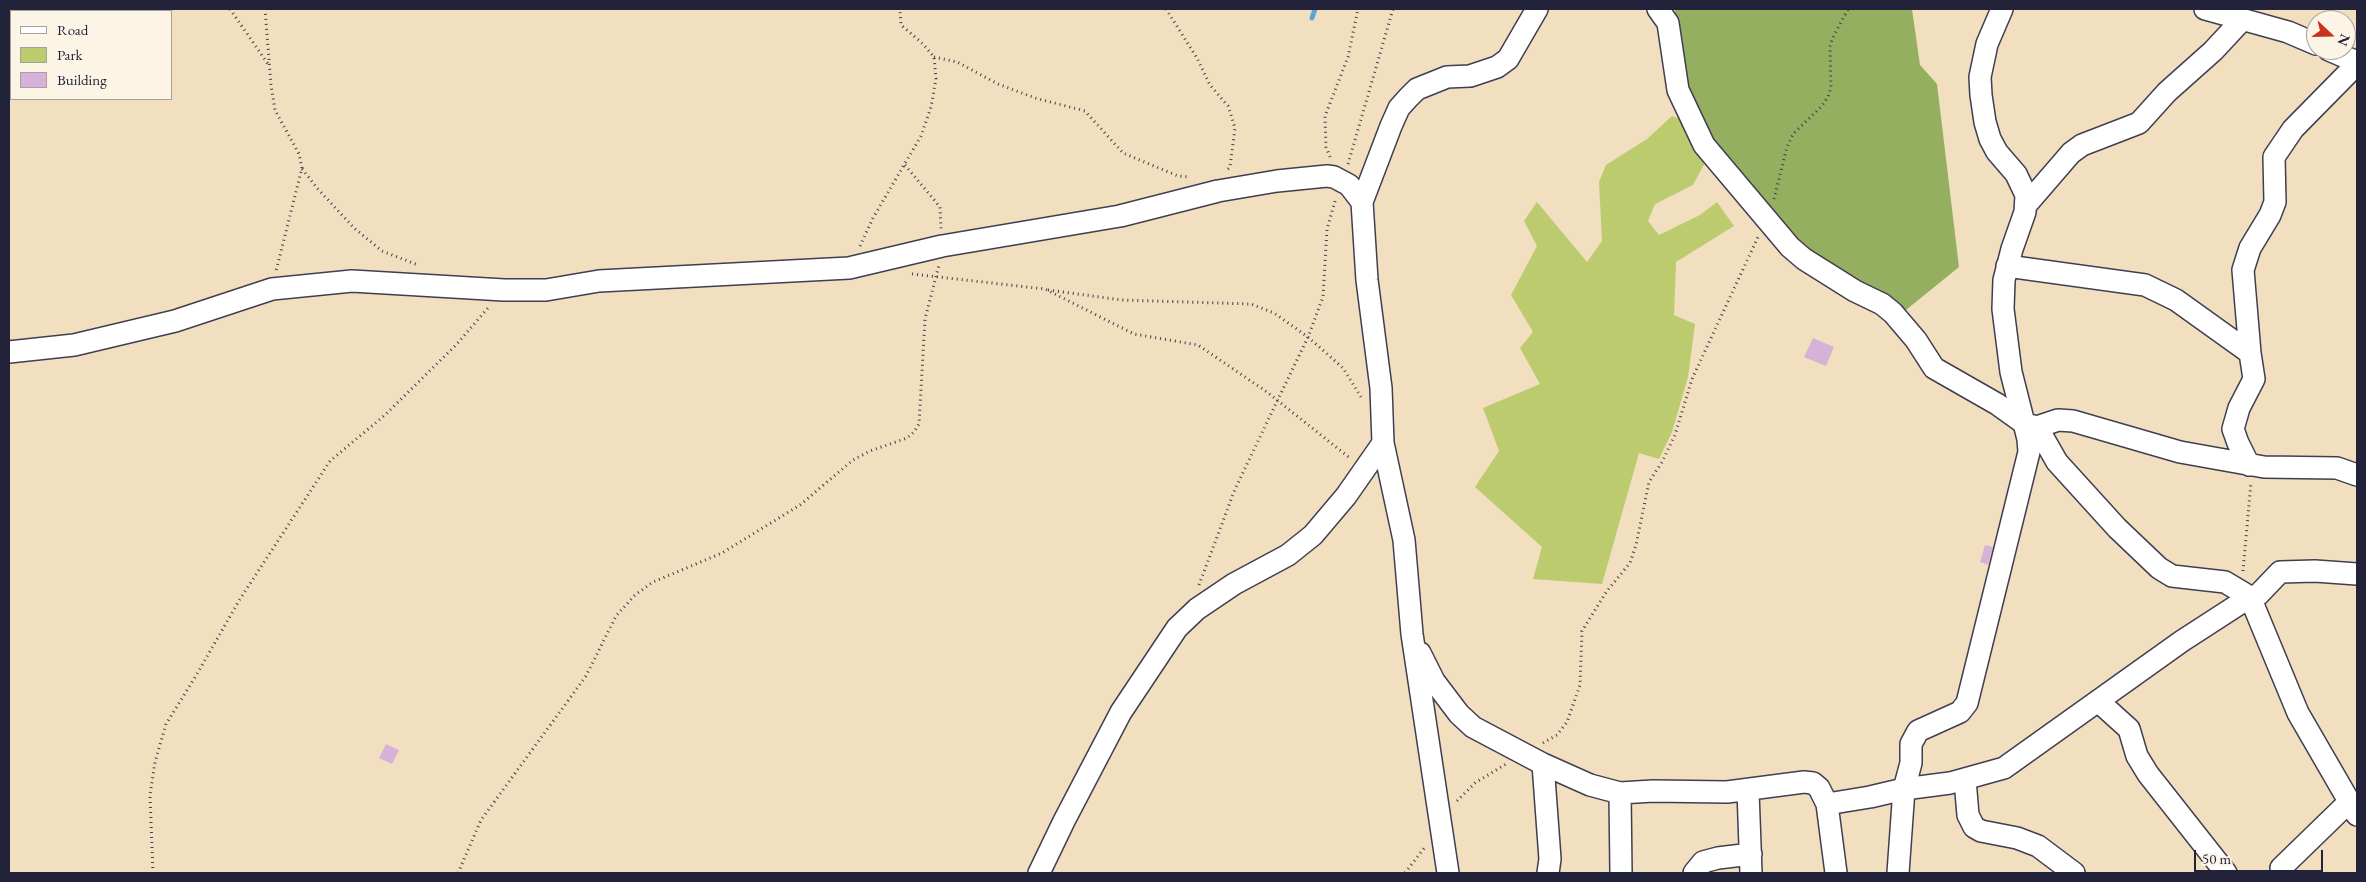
<!DOCTYPE html>
<html>
<head>
<meta charset="utf-8">
<style>
  body { margin:0 }
  #map { position:relative; width:2366px; height:882px; overflow:hidden; background:#f1dfbf; font-family:"EB Garamond",serif }
  canvas { display:block }
  .frame { position:absolute; inset:0; border:10px solid #22223b; pointer-events:none }
  .legend { position:absolute; left:10px; top:10px; width:162px; height:90px; box-sizing:border-box; background:#fcf5e5; border:1px solid #a5a1a1; margin:0; padding:6px 9px; list-style:none; font-size:15px; color:#22223b }
  .legend li { display:flex; align-items:center; gap:10px; height:25px }
  .legend b { width:25px; border:1px solid #a5a1a1 }
  .north { position:absolute; left:2306px; top:10px; width:50px; height:50px; box-sizing:border-box; background:#fcf5e5; border:1px solid #a5a1a1; border-radius:50%; rotate:111deg; font-size:14px; font-weight:700; line-height:20px; text-align:center; color:#22223b }
  .north::after { content:''; display:block; margin:auto; width:18px; height:22px; background:#c8321e; clip-path:polygon(50% 0,100% 100%,50% 72%,0 100%) }
  .scale { position:absolute; left:2194px; top:850px; width:129px; height:22px; box-sizing:border-box; border:2px solid #22223b; border-top:0; padding-left:6px; font-size:15px; line-height:18px; white-space:nowrap; color:#22223b; -webkit-text-stroke:4px #fcf5e5; paint-order:stroke }
</style>
</head>
<body>
<div id="map">
<canvas width="2366" height="882"></canvas>
<div class="frame"></div>
<ul class="legend">
<li><b style="height:6px;background:#fff"></b>Road</li>
<li><b style="height:14px;background:#bccb6d"></b>Park</li>
<li><b style="height:14px;background:#d6b1d8"></b>Building</li>
</ul>
<div class="north">N</div>
<div class="scale">50 m</div>
</div>
<script>
const c = document.querySelector('canvas').getContext('2d');
c.lineJoin = 'round';
function paint(path, color) { c.fillStyle = color; c.fill(path, 'evenodd'); }
const poly = rows => new Path2D(rows.map(r => 'M' + r).join(''));
function stroke(path, color, width, dash) { c.strokeStyle = color; c.lineWidth = width; c.lineCap = dash ? 'butt' : 'round'; c.setLineDash(dash || []); c.stroke(path); }
const green = poly([
  [1672,116,1701,127,1712,150,1693,185,1655,204,1648,221,1659,235,1700,215,1717,202,1734,226,1676,262,1674,315,1695,324,1688,377,1672,432,1659,459,1639,453,1602,584,1533,579,1542,547,1475,487,1499,451,1483,408,1540,384,1520,348,1533,332,1511,295,1537,246,1524,221,1537,202,1587,262,1602,241,1599,182,1606,165,1647,139]
]);
const forest = poly([
  [1676,9,1912,9,1920,65,1937,84,1959,267,1901,314,1777,228,1686,104,1670,23]
]);
const stream = poly([
  [1312,18,1315,9]
]);
const building = poly([
  [1813,338,1834,347,1826,366,1804,357],
  [1985,545,1993,547,1988,565,1980,562],
  [386,744,399,750,392,764,379,758]
]);
const path = poly([
  [230,9,268,64],
  [265,9,271,85,275,110,299,154,302,168,276,271],
  [1166,9,1197,58,1210,85,1228,106,1235,128,1230,167,1227,170],
  [934,57,957,62,998,84,1035,98,1085,111,1123,153,1178,176,1190,177],
  [1330,157,1326,147,1325,116,1348,57,1358,9],
  [1348,164,1393,9],
  [905,165,940,207,941,229],
  [302,169,318,189,354,228,382,251,418,265],
  [1774,199,1787,147,1793,134,1821,107,1828,97,1831,87,1830,47,1832,39,1848,9],
  [860,246,873,218,921,136,931,107,936,79,934,57,923,44,901,25,900,9],
  [912,274,1045,289,1134,334,1198,345,1267,392,1351,459],
  [1048,290,1122,300,1251,304,1274,313,1308,337,1343,368,1361,397],
  [2243,571,2251,482],
  [1199,585,1235,489,1308,337,1323,297,1327,229,1336,198],
  [1543,743,1557,735,1567,722,1580,685,1582,631,1607,591,1630,563,1636,545,1649,482,1662,462,1675,435,1692,379,1758,237],
  [1457,801,1475,783,1506,764],
  [153,873,150,795,155,762,166,724,197,674,240,599,330,461,385,415,456,345,488,308],
  [458,873,481,820,586,676,616,616,635,595,653,582,722,553,800,505,853,460,870,451,907,438,914,432,919,424,925,319,939,265],
  [1405,873,1425,847]
]);
const minor = poly([
  [1658,9,1668,23,1678,90,1704,145,1790,247,1804,259,1855,291,1882,304,1893,313,1916,340,1934,368,1997,404,2025,424,2037,427,2057,462,2117,528,2159,568,2172,576,2225,582,2250,597,2298,713,2357,815],
  [2205,9,2288,32,2316,44],
  [2329,50,2357,62],
  [1362,202,1391,126,1399,108,1408,98,1417,89,1447,77,1470,76,1497,67,1508,59,1537,9],
  [2027,204,2071,153,2082,145,2139,123,2167,92,2213,51,2241,21],
  [2007,266,2145,285,2176,300,2250,353,2254,379,2239,408,2233,429,2238,443,2249,465],
  [9,352,74,345,175,321,272,289,352,281,504,290,546,290,599,281,849,268,942,246,1120,216,1218,191,1277,181,1327,176,1334,177,1349,185,1362,202,1367,280,1381,388,1383,443,1404,540,1412,634,1448,873],
  [2250,353,2243,270,2250,248,2270,215,2275,202,2274,157,2293,129,2357,64],
  [2037,427,2058,420,2073,421,2180,452,2264,467,2337,468,2357,475],
  [1420,653,1434,681,1459,714,1473,727,1543,764,1590,785,1620,793,1653,791,1727,792,1804,782,1813,783,1819,788,1827,804,1870,797,1904,789,1950,783,2004,768,2182,641,2250,597,2258,595,2280,572,2315,571,2357,574],
  [2098,701,2129,729,2137,756,2148,774,2226,873],
  [1543,764,1550,859,1548,873],
  [1965,780,1968,815,1974,827,1981,831,2017,838,2038,846,2074,873],
  [1748,791,1751,873],
  [1620,793,1621,873],
  [1827,804,1836,873],
  [2281,868,2349,802],
  [1039,873,1064,821,1121,712,1177,628,1197,609,1234,584,1288,555,1313,535,1346,496,1383,443],
  [1694,873,1703,862,1718,858,1751,854],
  [1898,873,1904,789,1911,763,1911,744,1918,731,1960,712,1967,703,2029,452,2028,439,2011,372,2003,309,2004,280,2012,249,2025,212,2026,195,2016,174,1997,152,1990,139,1985,122,1981,95,1980,77,1987,44,2002,9]
]);
paint(green, '#bccb6d');
paint(forest, '#95af60');
stroke(stream, '#5da6d4', 5);
paint(building, '#d6b1d8');
stroke(minor, '#413e4f', 24);
stroke(path, '#413e4f', 3, [1, 4]);
stroke(minor, '#fff', 21);
</script>
</body>
</html>
